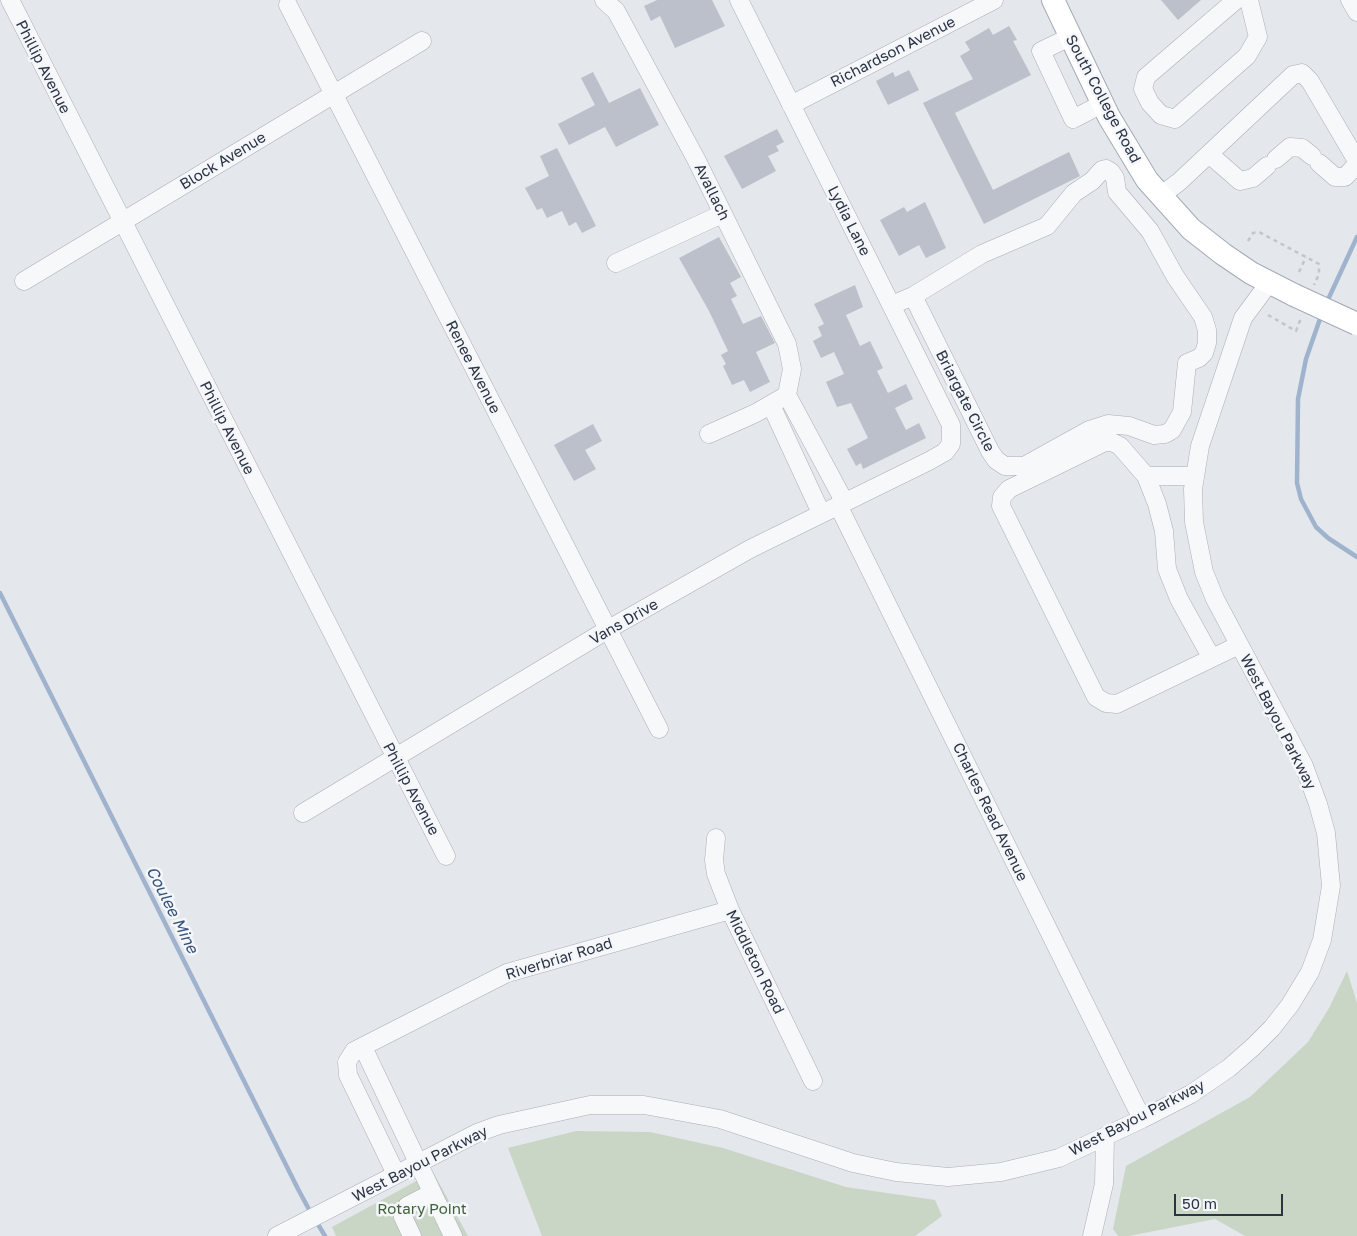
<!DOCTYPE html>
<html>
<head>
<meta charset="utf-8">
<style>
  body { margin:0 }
  #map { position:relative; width:1357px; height:1236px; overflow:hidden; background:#e4e7ec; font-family:"Golos Text",sans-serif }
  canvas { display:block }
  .scale { position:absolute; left:1174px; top:1194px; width:109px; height:22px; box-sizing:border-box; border:2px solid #2b3445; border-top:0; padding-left:6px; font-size:15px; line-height:18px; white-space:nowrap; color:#2b3445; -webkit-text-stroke:4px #f4f6f9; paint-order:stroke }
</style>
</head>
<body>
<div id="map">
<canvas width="1357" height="1236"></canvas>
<div class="scale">50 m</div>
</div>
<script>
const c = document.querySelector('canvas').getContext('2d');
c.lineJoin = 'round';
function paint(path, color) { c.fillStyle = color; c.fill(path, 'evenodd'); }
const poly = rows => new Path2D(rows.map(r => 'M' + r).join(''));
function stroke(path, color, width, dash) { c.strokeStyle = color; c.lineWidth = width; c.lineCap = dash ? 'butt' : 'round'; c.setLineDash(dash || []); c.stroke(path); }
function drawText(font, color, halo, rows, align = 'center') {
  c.font = font + ' "Golos Text",sans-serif'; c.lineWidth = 5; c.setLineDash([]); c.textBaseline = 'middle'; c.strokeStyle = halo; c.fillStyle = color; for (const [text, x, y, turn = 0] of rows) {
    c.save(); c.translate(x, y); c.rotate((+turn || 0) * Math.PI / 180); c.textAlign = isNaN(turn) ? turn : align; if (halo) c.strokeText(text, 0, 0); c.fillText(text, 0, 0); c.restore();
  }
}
const green = poly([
  [1347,971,1357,1003,1357,1236,1245,1236,1215,1219,1129,1236,1118,1236,1113,1229,1126,1166,1250,1097,1308,1042,1329,1008],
  [576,1131,650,1132,723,1148,846,1187,935,1200,942,1216,915,1236,542,1236,508,1148],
  [433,1172,468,1236,336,1236,332,1227]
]);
const stream = poly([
  [1326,304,1357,237],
  [1321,316,1306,359,1298,399,1297,483,1301,499,1316,527,1328,538,1357,557],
  [0,593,298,1189,312,1215],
  [316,1221,325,1236]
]);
const building = poly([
  [657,0,712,0,725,26,675,48,660,16,651,21,644,6],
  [1161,0,1201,0,1178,20],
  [1009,26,1017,40,1013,41,1031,75,955,113,993,190,1069,152,1080,176,984,224,923,103,973,79,960,56,970,50,965,42,989,28,993,35],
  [909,70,919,90,888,105,876,81,893,72,895,77],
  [593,72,609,103,640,88,659,125,616,147,605,127,569,145,558,124,595,105,581,78],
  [777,129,784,142,776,146,779,151,768,156,776,171,742,189,724,156],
  [557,148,596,226,582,233,576,222,569,226,562,211,547,218,542,208,537,210,525,188,549,176,540,156],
  [925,202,946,248,926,258,919,245,899,256,880,220,904,207,907,212],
  [719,237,741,277,730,283,737,296,731,299,743,324,761,316,775,343,756,352,770,382,750,392,744,380,732,385,723,366,726,364,721,355,728,351,709,311,679,258],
  [855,285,863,307,846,315,860,346,870,341,883,368,877,371,888,393,906,384,913,399,895,408,906,430,919,423,926,438,863,469,861,463,856,466,847,449,868,438,851,403,837,407,826,382,844,374,834,352,821,358,813,341,822,336,818,327,824,324,814,304],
  [593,424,602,441,585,450,596,469,574,481,554,445]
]);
const path = poly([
  [1248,241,1253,233,1259,232,1319,264,1319,274,1314,285],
  [1299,272,1306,257],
  [1268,315,1296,331,1301,318]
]);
const minor = poly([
  [10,0,446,856],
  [604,0,616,11,696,159,787,344,792,369,787,395,756,413,709,434],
  [1236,0,1146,77,1143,89,1150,103,1161,115,1175,119,1247,56,1258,37,1249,0],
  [1350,0,1357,12],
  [288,5,659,729],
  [1070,37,1041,51,1073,119,1102,104],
  [791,105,994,0],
  [1209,154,1240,181,1253,178,1267,166],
  [1276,159,1290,147,1302,148,1312,156],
  [1319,163,1335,177,1345,177,1357,164],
  [1160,196,1179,182,1293,75,1302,73,1310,81,1357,161],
  [616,263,722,214],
  [24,281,422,41],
  [892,305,913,296,982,254,1047,226,1074,193,1092,181,1102,170,1106,169,1111,172,1115,178,1117,192,1150,231,1175,276,1203,317,1207,330,1207,343,1204,353,1199,358,1187,363,1182,412,1172,430,1165,434,1154,435,1129,426,1108,424,1089,430,1024,466,1005,466,996,460,990,451,913,296],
  [787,395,844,501],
  [771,405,821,513],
  [1146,476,1194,476],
  [838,505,1142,1119],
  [1211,657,1179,599,1167,569,1164,531,1157,504,1146,476,1120,446,1112,442,1105,442,1009,489,1002,497,1001,506,1096,697,1106,703,1117,704,1239,645],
  [303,813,607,630,750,549,929,461,945,452,951,444,951,425,739,0],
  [716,838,714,860,716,874,730,910,813,1081],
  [363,1047,453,1236],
  [396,1174,348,1075,347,1062,354,1051,507,973,730,910],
  [277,1236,477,1133,499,1125,590,1105,644,1105,720,1119,853,1163,896,1172,948,1177,1001,1172,1059,1158,1142,1119,1191,1094,1229,1068,1253,1047,1272,1028,1290,1005,1310,972,1322,940,1331,886,1326,833,1318,804,1304,766,1215,599,1204,572,1194,522,1193,489,1200,446,1243,318,1269,283],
  [412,1236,403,1217,407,1206,432,1193],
  [1092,1236,1104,1184,1105,1137]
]);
const major = poly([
  [1053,0,1109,117,1147,180,1191,229,1223,254,1251,273,1294,295]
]);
const majorBridge = poly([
  [1294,295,1357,324]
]);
const streetNames = [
  ["Richardson Avenue",893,52,-27],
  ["Phillip Avenue",43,67,63],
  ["South College Road",1103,99,62],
  ["Block Avenue",223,161,-31],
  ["Avallach",712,192,64],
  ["Lydia Lane",849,221,63],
  ["Renee Avenue",473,367,63],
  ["Briargate Circle",965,401,63],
  ["Phillip Avenue",227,428,63],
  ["Vans Drive",624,622,-30],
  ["West Bayou Parkway",1278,722,63],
  ["Phillip Avenue",411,789,62],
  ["Charles Read Avenue",990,812,64],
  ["Riverbriar Road",559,959,-17],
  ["Middleton Road",755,962,64],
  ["West Bayou Parkway",1137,1118,-27],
  ["West Bayou Parkway",420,1164,-27]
];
const parkNames = [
  ["Rotary Point",422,1209]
];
const waterNames = [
  ["Coulee Mine",172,910,63]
];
paint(green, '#c9d6c5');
stroke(stream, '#9fb4cc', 4.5);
paint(building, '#bbc0ca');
stroke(minor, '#a9aeb7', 19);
stroke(major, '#a3abb8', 24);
stroke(path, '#c2c5cb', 2.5, [4, 4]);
stroke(minor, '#f7f8fa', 18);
stroke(major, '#fff', 22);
stroke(majorBridge, '#a3abb8', 24, []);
stroke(majorBridge, '#fff', 22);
drawText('15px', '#2b3445', '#f4f6f9', streetNames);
drawText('15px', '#3f6138', '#f4f6f9', parkNames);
drawText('italic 16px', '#34527a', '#f4f6f9', waterNames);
</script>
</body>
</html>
